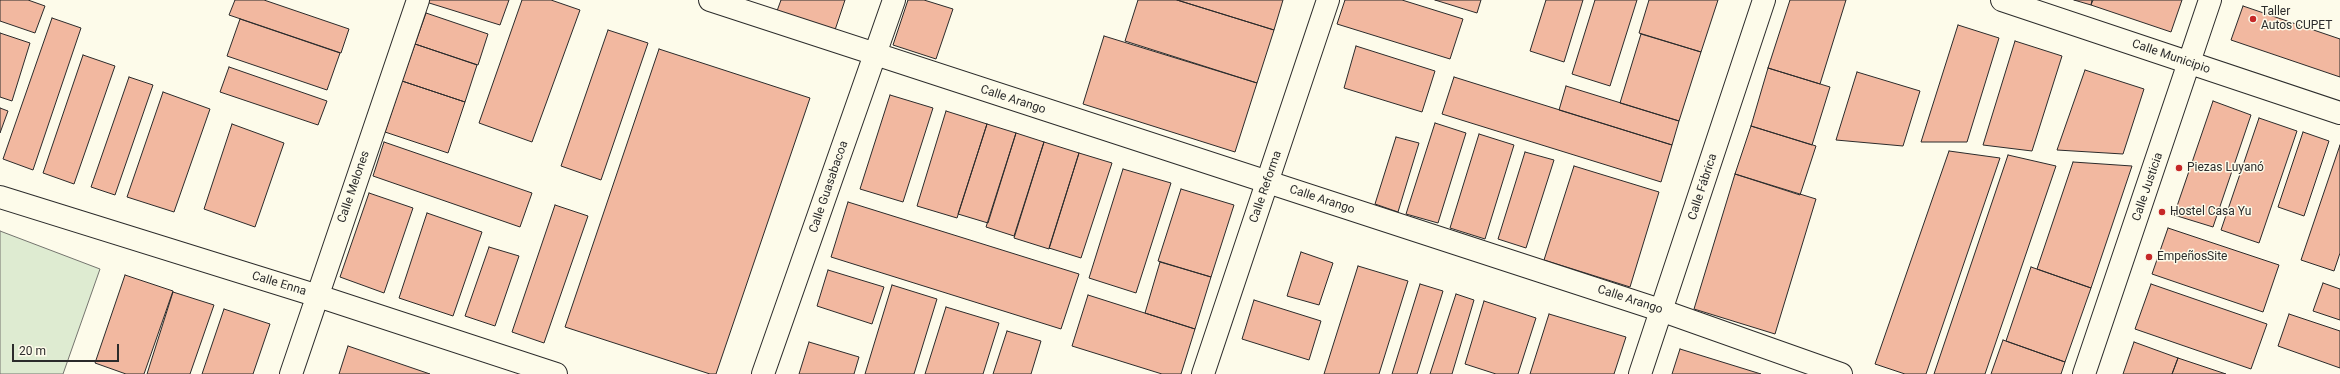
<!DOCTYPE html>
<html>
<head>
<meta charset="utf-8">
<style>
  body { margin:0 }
  #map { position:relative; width:2340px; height:374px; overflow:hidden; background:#fdfbea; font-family:Roboto,sans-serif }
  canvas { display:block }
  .scale { position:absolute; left:12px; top:344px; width:107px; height:18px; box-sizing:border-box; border:2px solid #2b2b2b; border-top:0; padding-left:5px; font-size:12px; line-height:14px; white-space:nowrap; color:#2b2b2b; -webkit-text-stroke:3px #fdfbea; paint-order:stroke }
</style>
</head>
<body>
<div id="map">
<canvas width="2340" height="374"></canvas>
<div class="scale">20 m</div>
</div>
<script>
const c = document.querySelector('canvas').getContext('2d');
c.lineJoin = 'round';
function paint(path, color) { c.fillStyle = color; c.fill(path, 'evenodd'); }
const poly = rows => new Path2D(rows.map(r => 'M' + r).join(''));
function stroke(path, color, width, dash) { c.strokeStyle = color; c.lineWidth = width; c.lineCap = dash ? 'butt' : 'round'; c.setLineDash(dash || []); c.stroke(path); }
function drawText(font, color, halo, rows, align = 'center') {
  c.font = font + ' Roboto,sans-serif'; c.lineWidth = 3; c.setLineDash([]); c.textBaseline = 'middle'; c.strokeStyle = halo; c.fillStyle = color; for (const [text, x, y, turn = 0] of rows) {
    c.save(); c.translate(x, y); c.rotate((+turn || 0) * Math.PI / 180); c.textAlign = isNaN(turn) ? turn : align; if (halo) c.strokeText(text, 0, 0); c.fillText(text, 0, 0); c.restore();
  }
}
const green = poly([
  [0,231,100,269,63,374,0,374,0,231]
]);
const building = poly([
  [0,0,28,0,45,6,35,33,0,21,0,0],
  [235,0,264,0,349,29,341,53,229,15,235,0],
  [426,0,509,0,500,25,426,2,426,0],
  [522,0,551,0,580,10,532,142,479,123,522,0],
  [781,0,845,0,835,30,777,11,781,0],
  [908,0,924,0,953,9,936,59,893,45,908,0],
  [1138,0,1177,0,1274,30,1257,83,1125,41,1138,0],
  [1177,0,1283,0,1274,30,1177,0],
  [1345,0,1402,0,1463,19,1450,59,1337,24,1345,0],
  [1435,0,1481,0,1477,13,1435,0],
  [1546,0,1583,0,1564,62,1530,51,1546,0],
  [1595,0,1637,0,1610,86,1572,74,1595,0],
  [1649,0,1718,0,1701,52,1639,33,1649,0],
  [1790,0,1846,0,1820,84,1768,68,1790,0],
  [2074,0,2092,0,2091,5,2074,0],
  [2093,0,2182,0,2171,32,2091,5,2093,0],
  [2243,6,2340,39,2340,77,2231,40,2243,6],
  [426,13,488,34,478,65,415,44,426,13],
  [52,18,81,28,33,170,3,159,52,18],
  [240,19,340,53,327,90,227,56,240,19],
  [1958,25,1999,38,1967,142,1921,142,1958,25],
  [608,30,648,43,601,180,561,166,608,30],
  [0,33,30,43,12,101,0,97,0,33],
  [1641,34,1701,52,1679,121,1620,103,1641,34],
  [1104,36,1257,83,1235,152,1083,104,1104,36],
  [2015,41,2062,56,2032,151,1983,145,2015,41],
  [415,44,477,65,465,102,402,81,415,44],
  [1356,46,1435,71,1422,112,1344,88,1356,46],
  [659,49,810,98,716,374,710,374,565,327,659,49],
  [83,55,115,66,74,184,43,173,83,55],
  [229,67,327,101,318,125,220,92,229,67],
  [1768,68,1830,87,1812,145,1751,126,1768,68],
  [2085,70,2144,89,2123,154,2057,150,2085,70],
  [1857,72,1920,91,1903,146,1836,140,1857,72],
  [129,77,153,85,115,195,91,187,129,77],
  [1454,77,1672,145,1661,182,1442,114,1454,77],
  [402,81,465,102,448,153,385,132,402,81],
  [1566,86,1679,121,1672,145,1559,110,1566,86],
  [163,92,210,109,174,212,127,197,163,92],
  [890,95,933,108,903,202,860,189,890,95],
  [2213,101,2251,115,2213,227,2174,215,2213,101],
  [0,108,8,111,0,133,0,108],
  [946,111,987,124,957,218,917,206,946,111],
  [2259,118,2297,131,2259,243,2221,230,2259,118],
  [1435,123,1466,133,1438,223,1406,214,1435,123],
  [232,124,284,143,255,227,204,209,232,124],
  [987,124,1016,133,988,223,958,214,987,124],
  [1751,126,1816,146,1800,195,1735,174,1751,126],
  [2303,132,2329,141,2304,216,2278,207,2303,132],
  [1016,133,1044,142,1014,236,986,227,1016,133],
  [1479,134,1514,145,1485,239,1450,228,1479,134],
  [1396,137,1419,143,1398,212,1375,204,1396,137],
  [384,142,532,193,520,227,373,176,384,142],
  [1044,142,1079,153,1049,249,1014,238,1044,142],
  [2340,145,2340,253,2334,271,2301,260,2340,145],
  [1949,151,2000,158,1926,374,1905,374,1875,364,1949,151],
  [1525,152,1554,160,1526,248,1498,239,1525,152],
  [1079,153,1112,163,1081,258,1049,248,1079,153],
  [2008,155,2056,166,1985,374,1934,374,2008,155],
  [2073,162,2132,166,2091,288,2037,269,2073,162],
  [1574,166,1659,192,1630,287,1544,260,1574,166],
  [1123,169,1171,183,1136,293,1089,278,1123,169],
  [1735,174,1816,199,1775,334,1694,309,1735,174],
  [1181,189,1234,205,1211,277,1158,261,1181,189],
  [369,193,413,208,384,293,340,277,369,193],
  [848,202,1079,274,1061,329,831,257,848,202],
  [555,205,588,216,544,343,512,332,555,205],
  [427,213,482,232,453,316,399,298,427,213],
  [2168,228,2279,265,2263,312,2152,274,2168,228],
  [489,247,519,256,495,326,465,316,489,247],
  [1301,252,1333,263,1319,305,1287,296,1301,252],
  [1160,262,1211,277,1195,329,1145,313,1160,262],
  [1358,266,1408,281,1379,374,1324,374,1358,266],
  [2031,267,2091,288,2065,362,2006,341,2031,267],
  [828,270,884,287,872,324,817,306,828,270],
  [125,275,173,291,144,374,126,374,95,363,125,275],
  [2323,283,2340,289,2340,320,2313,311,2323,283],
  [1420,284,1443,291,1417,374,1392,374,1420,284],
  [2151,284,2267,324,2251,369,2135,329,2151,284],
  [892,285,937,299,914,374,865,374,892,285],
  [173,292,214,305,190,374,147,374,173,292],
  [1456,294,1474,300,1452,374,1430,374,1456,294],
  [1088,295,1195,329,1181,374,1162,374,1072,346,1088,295],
  [1254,300,1321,321,1309,360,1242,339,1254,300],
  [1484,301,1536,318,1518,374,1496,374,1465,364,1484,301],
  [946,307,999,323,983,374,925,374,946,307],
  [224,309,270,324,253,374,202,374,224,309],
  [1549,314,1626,337,1614,374,1530,374,1549,314],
  [2289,314,2340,331,2340,368,2278,346,2289,314],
  [1007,331,1041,341,1031,374,993,374,1007,331],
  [2003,340,2065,362,2061,374,1991,374,2003,340],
  [809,342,859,357,854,374,799,374,809,342],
  [2134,342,2178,358,2172,374,2123,374,2134,342],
  [348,346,430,374,339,374,348,346],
  [1680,349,1761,374,1672,374,1680,349],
  [2178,358,2226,374,2172,374,2178,358]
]);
const street = poly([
  [710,0,1663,311,1841,374],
  [2002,0,2340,113],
  [0,197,318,296,556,374],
  [291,374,418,0],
  [763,374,894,0],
  [2084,374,2210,0]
]);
const secondary = poly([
  [1203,374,1328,0],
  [1640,374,1764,0]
]);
const markers = [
  [2253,19,4,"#c62828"],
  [2179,168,4,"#c62828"],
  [2162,212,4,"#c62828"],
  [2149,257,4,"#c62828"]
];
const poiNames = [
  ["Taller",2261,12],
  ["Autos CUPET",2261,26],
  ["Piezas Luyanó",2187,168],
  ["Hostel Casa Yu",2170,212],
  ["EmpeñosSite",2157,257]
];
const streetNames = [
  ["Calle Municipio",2171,57,19],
  ["Calle Arango",1013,100,18],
  ["Calle Melones",354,187,-71],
  ["Calle Guasabacoa",829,187,-71],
  ["Calle Reforma",1266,187,-71],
  ["Calle Fábrica",1703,187,-72],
  ["Calle Justicia",2148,187,-71],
  ["Calle Arango",1322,200,18],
  ["Calle Enna",279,284,17],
  ["Calle Arango",1630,300,18]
];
paint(green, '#deebd1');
stroke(green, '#74746e', 1);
paint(building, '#f2b8a0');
stroke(building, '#2b2b2b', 1);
stroke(street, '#2b2b2b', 24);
stroke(secondary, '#2b2b2b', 24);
stroke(street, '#fdfbea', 22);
stroke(secondary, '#fdfbea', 22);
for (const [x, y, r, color] of markers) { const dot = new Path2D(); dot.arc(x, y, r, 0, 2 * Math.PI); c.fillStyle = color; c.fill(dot); stroke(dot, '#fdfbea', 1.5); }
drawText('12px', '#2b2b2b', '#fdfbea', poiNames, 'left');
drawText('12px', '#2b2b2b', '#fdfbea', streetNames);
</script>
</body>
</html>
